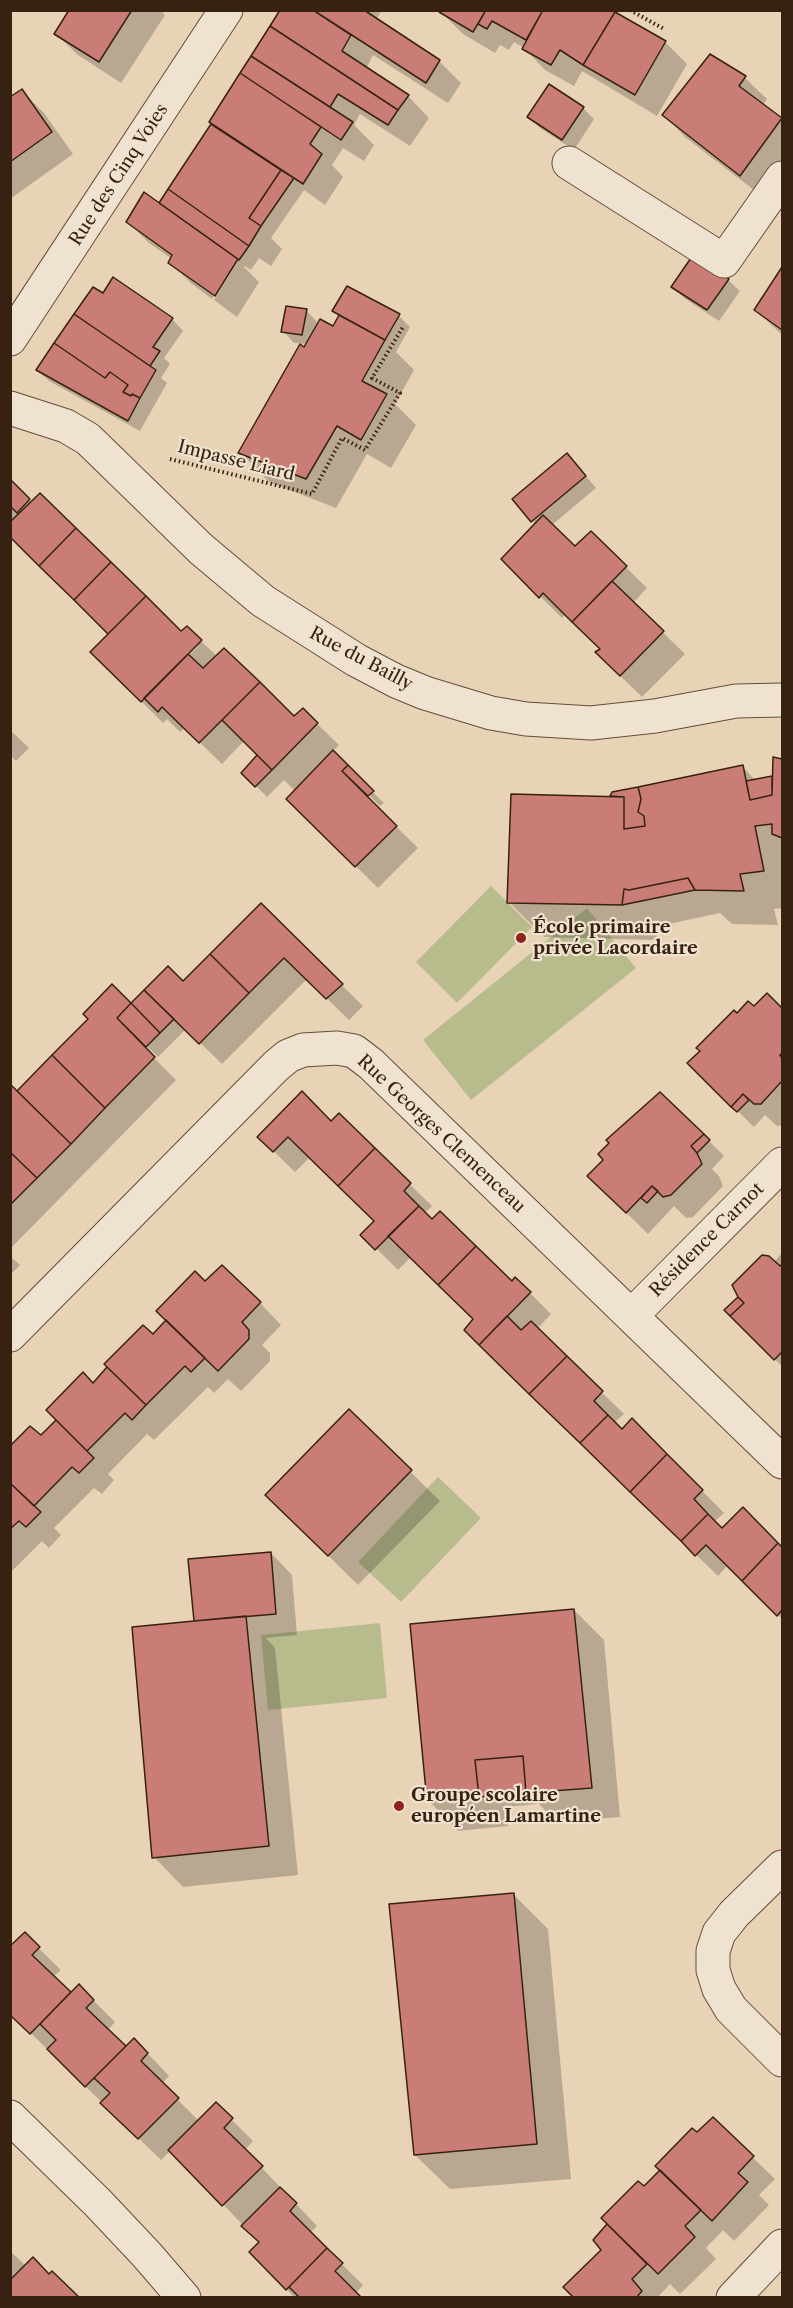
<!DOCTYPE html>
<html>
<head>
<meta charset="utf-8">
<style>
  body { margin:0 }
  #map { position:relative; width:793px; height:2308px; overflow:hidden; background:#e8d3b6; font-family:"Libre Caslon Text",serif }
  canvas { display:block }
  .frame { position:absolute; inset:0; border:12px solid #372211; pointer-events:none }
</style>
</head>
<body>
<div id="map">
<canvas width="793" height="2308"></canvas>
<div class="frame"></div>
</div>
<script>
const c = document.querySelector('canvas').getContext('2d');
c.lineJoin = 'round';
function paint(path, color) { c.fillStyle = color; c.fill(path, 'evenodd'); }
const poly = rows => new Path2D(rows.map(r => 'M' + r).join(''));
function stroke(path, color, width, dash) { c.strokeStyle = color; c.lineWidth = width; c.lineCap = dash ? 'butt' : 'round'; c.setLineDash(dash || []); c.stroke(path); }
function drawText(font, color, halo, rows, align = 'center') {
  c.font = font + ' "Libre Caslon Text",serif'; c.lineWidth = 4.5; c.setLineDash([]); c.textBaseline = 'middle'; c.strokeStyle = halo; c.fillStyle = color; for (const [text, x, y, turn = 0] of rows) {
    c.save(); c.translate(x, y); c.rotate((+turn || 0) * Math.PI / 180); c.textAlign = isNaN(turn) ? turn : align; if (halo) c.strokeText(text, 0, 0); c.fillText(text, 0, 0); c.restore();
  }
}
const green = poly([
  [491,886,532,927,457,1003,416,962],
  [587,908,636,968,471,1100,423,1040],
  [438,1477,481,1518,401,1602,358,1562],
  [380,1623,387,1698,268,1710,261,1635]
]);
const shadow = poly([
  [71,10,160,10,165,15,121,83,78,55,56,34],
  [281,10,382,10,376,20,439,61,461,83,448,103,373,55,366,69,408,96,429,118,410,146,360,114,354,125,374,145,364,161,343,148,332,165,343,177,325,205,304,190,271,238,282,249,271,266,259,258,251,270,245,266,244,267,259,282,237,317,214,300,237,263,235,261,212,299,192,284,170,263,172,259,149,243,128,222,160,205,213,124,211,121],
  [442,10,610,10,665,42,687,64,657,116,582,71,574,86,545,70,524,48,514,42,509,50,500,45,495,53,463,34,441,12],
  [711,56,745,78,767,99,763,105,782,120,782,169,763,197,685,137,664,115],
  [22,91,44,113,73,154,10,199,10,99],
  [583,108,594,119,574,150,540,128,529,117],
  [693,257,728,280,740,291,719,321,684,298,673,287],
  [782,270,782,335,756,310],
  [306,310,317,322,316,328,334,328,340,317,334,311,399,316,410,327,396,352,414,370,395,404,416,425,391,468,367,454,336,508,269,482,240,452,307,344,294,343,283,331],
  [172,319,183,331,164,358,170,364,161,378,167,383,140,431,49,381,37,370],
  [578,467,596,488,552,525,575,548,591,533,647,588,633,603,685,654,642,697,597,653,602,649,566,614,562,618,503,559,536,525,514,499],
  [10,481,32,503,181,633,187,628,217,656,224,650,294,719,303,710,339,745,332,752,384,803,380,806,365,791,363,794,418,848,378,888,288,799,295,791,284,780,267,797,243,773,259,756,244,741,222,764,185,728,180,732,167,719,163,723,92,652,110,634,14,539,10,542],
  [196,644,198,646,184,660,182,658],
  [10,730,29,748,16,761,10,755],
  [774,759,782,760,782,908,774,909,778,925,732,924,720,913,664,925,658,922,656,940,544,937,509,902,614,798,611,796,743,767,756,781,774,777],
  [261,905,363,1006,349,1020,307,979,222,1064,186,1029,158,1057,139,1039,137,1041,176,1080,10,1249,10,1086,18,1093,131,1005,183,983],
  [767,995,782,1010,782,1125,777,1126,765,1115,754,1127,689,1063,738,1015,754,1009],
  [339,1115,432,1206,424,1214,512,1284,530,1293,551,1314,537,1329,624,1414,614,1423,622,1431,632,1420,724,1513,714,1522,722,1530,743,1509,782,1549,782,1619,728,1565,718,1576,503,1367,475,1319,411,1257,398,1270,363,1235,376,1222,310,1157,295,1172,259,1137,331,1123],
  [703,1135,724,1156,712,1169,719,1176,723,1186,693,1217,686,1218,674,1206,648,1234,589,1176],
  [782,1253,782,1366,761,1346,774,1262],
  [10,1256,20,1265,10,1275],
  [205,1283,260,1303,281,1325,262,1345,270,1353,270,1361,241,1391,228,1379,214,1393,208,1387,154,1440,147,1434,108,1474,114,1480,102,1494,94,1488,54,1528,61,1535,49,1548,42,1541,10,1573,10,1448,41,1437,109,1367,153,1336],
  [349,1411,440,1501,358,1585,267,1495],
  [271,1553,292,1575,297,1635,266,1638,275,1648,298,1875,183,1887,154,1857,196,1622],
  [574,1610,604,1640,620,1817,557,1822,537,1802,537,1804,506,1807,508,1826,458,1831,429,1801],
  [513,1894,548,1929,571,2179,450,2189,415,2155],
  [25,1935,61,1970,53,1977,71,1995,79,1986,115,2022,107,2031,126,2048,134,2040,155,2061,169,2076,162,2084,199,2121,216,2104,253,2141,245,2150,317,2226,310,2233,363,2285,356,2293,360,2298,295,2298,251,2252,260,2243,171,2150,161,2160,10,2013],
  [713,2119,775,2179,759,2195,769,2205,734,2241,723,2230,706,2248,716,2259,680,2294,670,2284,657,2298,576,2298,603,2250,594,2240],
  [10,2251,26,2266,49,2276,10,2298]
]);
const building = poly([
  [69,10,132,10,99,62,54,34,69,10],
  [280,10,313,10,351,35,342,51,409,95,398,110,270,26,280,10],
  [313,10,364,10,440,60,426,83,313,10],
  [440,10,486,10,473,32,439,12,440,10],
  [486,10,543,10,526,40,492,21,487,29,478,24,486,10],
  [543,10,612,10,615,12,583,65,560,50,551,65,522,49,543,10],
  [615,12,666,41,635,95,583,65,615,12],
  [270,26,398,110,388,125,338,94,330,107,251,56,270,26],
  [710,54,746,76,739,86,782,118,740,176,662,115,710,54],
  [251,56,353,122,341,140,240,73,251,56],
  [240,73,321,127,310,144,322,154,303,184,209,122,240,73],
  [549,84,584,107,562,140,527,117,549,84],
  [22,89,52,132,10,162,10,97,22,89],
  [211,124,281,170,249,218,261,226,249,246,168,189,211,124],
  [281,170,294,178,261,226,249,218,281,170],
  [168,189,249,246,239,260,159,203,168,189],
  [144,192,238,259,215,296,168,263,172,255,126,222,144,192],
  [693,255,729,279,707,310,671,287,693,255],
  [782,267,782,330,754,310,782,267],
  [113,277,173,318,153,347,160,351,150,366,74,314,93,287,103,293,113,277],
  [347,286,400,314,385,340,332,311,347,286],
  [286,306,307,309,302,335,281,332,286,306],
  [74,314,156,370,140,398,132,394,131,396,123,392,128,385,110,372,105,378,54,343,74,314],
  [339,315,385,340,362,381,387,394,361,440,337,426,306,479,238,453,300,344,304,347,320,319,333,326,339,315],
  [54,343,105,378,110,372,128,385,123,392,131,396,132,394,140,398,128,421,36,370,54,343],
  [567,453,586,476,531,522,512,499,567,453],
  [10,479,30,499,17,513,10,506,10,479],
  [40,493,76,528,39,566,10,537,10,522,40,493],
  [543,515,575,546,591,531,627,566,572,622,543,593,539,598,501,559,543,515],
  [76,528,111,562,74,600,39,566,76,528],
  [111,562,146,596,108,634,74,600,111,562],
  [612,581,664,631,620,676,595,652,600,649,572,622,612,581],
  [146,596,181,631,187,626,202,640,141,702,90,652,146,596],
  [224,648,260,682,199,743,162,707,158,712,144,698,188,654,203,668,224,648],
  [260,682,294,716,303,708,318,723,272,770,222,720,260,682],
  [333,750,348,765,342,771,397,826,355,867,286,799,333,750],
  [257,755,272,770,255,787,241,773,257,755],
  [773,757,782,759,782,838,772,834,772,824,755,826,764,871,740,874,744,891,695,890,688,878,629,890,624,889,622,905,507,903,511,794,624,797,624,829,645,826,644,816,638,812,641,799,638,787,743,765,750,800,772,795,773,757],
  [348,765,374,791,368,796,342,771,348,765],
  [772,776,772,795,750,800,746,781,772,776],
  [638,787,641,799,638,812,644,816,645,826,624,829,624,797,610,796,612,792,638,787],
  [688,878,695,890,622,905,624,889,629,890,688,878],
  [261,903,343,984,326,999,284,958,249,993,210,954,261,903],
  [210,954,249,993,199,1044,144,990,168,966,183,981,210,954],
  [112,984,131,1003,117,1018,155,1057,105,1108,52,1055,88,1019,83,1014,112,984],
  [144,990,174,1019,160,1033,131,1003,144,990],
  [767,993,782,1008,782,1053,780,1055,782,1058,782,1081,761,1104,754,1104,743,1094,731,1107,687,1063,700,1051,696,1048,734,1010,737,1013,748,1001,754,1006,767,993],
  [131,1003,160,1033,146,1047,117,1018,131,1003],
  [52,1055,105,1108,71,1144,17,1091,52,1055],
  [10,1084,71,1144,37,1178,10,1152,10,1084],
  [302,1091,331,1121,339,1113,375,1148,338,1186,288,1137,273,1152,257,1137,302,1091],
  [660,1092,704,1134,691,1146,697,1153,702,1164,671,1195,663,1197,652,1186,626,1213,587,1176,603,1160,598,1154,609,1143,606,1140,660,1092],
  [743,1094,749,1100,737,1112,731,1107,743,1094],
  [704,1134,710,1140,697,1153,691,1146,704,1134],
  [375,1148,411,1183,404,1191,419,1206,375,1250,360,1235,374,1221,338,1186,375,1148],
  [10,1152,37,1178,10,1205,10,1152],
  [652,1186,658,1191,647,1203,641,1198,652,1186],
  [419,1206,432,1219,440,1211,476,1246,438,1285,388,1236,419,1206],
  [476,1246,512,1281,515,1277,531,1292,479,1345,464,1330,473,1319,438,1285,476,1246],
  [762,1255,769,1256,780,1266,782,1264,782,1352,774,1360,730,1316,744,1303,738,1297,732,1285,762,1255],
  [222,1265,261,1302,242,1322,249,1330,249,1339,218,1371,156,1311,195,1271,205,1281,222,1265],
  [738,1297,744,1303,730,1316,724,1310,738,1297],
  [507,1316,521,1330,531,1321,567,1356,529,1394,479,1345,507,1316],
  [166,1320,205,1358,191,1372,185,1366,146,1405,104,1364,143,1325,153,1334,166,1320],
  [567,1356,603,1391,594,1401,608,1415,580,1443,529,1394,567,1356],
  [107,1367,146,1405,132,1420,125,1413,87,1451,46,1410,83,1372,93,1383,107,1367],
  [349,1409,412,1470,328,1556,265,1495,349,1409],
  [608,1415,622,1429,632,1418,667,1454,630,1492,580,1443,608,1415],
  [56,1420,94,1458,79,1473,72,1467,34,1506,10,1483,10,1446,30,1426,41,1435,56,1420],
  [667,1454,703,1490,694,1499,708,1514,681,1541,630,1492,667,1454],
  [10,1483,41,1512,26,1527,19,1521,10,1529,10,1483],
  [743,1507,778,1543,742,1581,706,1545,695,1556,681,1541,708,1514,722,1528,743,1507],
  [778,1543,782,1547,782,1610,777,1616,742,1581,778,1543],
  [271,1552,276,1614,194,1621,188,1559,271,1552],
  [574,1609,592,1788,526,1793,523,1756,475,1760,479,1797,427,1802,410,1624,574,1609],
  [246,1616,269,1846,152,1858,132,1627,246,1616],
  [523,1756,526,1793,479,1797,475,1760,523,1756],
  [514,1893,537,2144,414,2155,389,1904,514,1893],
  [25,1932,40,1947,32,1955,71,1992,30,2034,10,2015,10,1946,25,1932],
  [79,1984,94,2000,86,2008,126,2046,85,2087,47,2049,56,2040,40,2024,79,1984],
  [134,2038,148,2053,141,2061,179,2098,138,2139,100,2103,110,2093,94,2078,134,2038],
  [216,2102,233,2118,224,2128,263,2166,222,2206,168,2150,216,2102],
  [713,2117,754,2156,738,2173,748,2182,712,2221,655,2166,692,2128,697,2132,713,2117],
  [660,2170,701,2210,685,2226,695,2237,658,2274,601,2218,638,2181,644,2186,660,2170],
  [280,2187,297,2203,290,2211,327,2248,286,2290,249,2252,259,2242,241,2226,280,2187],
  [607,2224,647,2264,632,2279,642,2291,636,2298,574,2298,563,2287,601,2250,593,2240,607,2224],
  [327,2248,343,2263,335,2271,362,2298,300,2298,289,2287,327,2248],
  [33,2257,49,2274,52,2271,80,2298,10,2298,10,2280,33,2257]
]);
const path = poly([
  [630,10,664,29],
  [170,459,312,494,342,438,365,450,400,393,372,378,403,327]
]);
const street = poly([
  [569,163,724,261,782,178],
  [10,339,226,10],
  [10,408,66,426,88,439,201,549,263,601,356,660,396,681,425,693,491,713,526,719,591,723,655,716,736,701,782,700],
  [632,1315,782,1164],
  [10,1335,276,1066,288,1056,303,1050,337,1048,354,1051,371,1064,782,1462],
  [782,1867,734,1914,719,1933,713,1951,713,1970,719,1989,731,2009,782,2060],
  [10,2117,98,2203,147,2255,184,2298],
  [733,2298,782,2246]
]);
const markers = [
  [521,938,6,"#8f2418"],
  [399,1806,6,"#8f2418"]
];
const streetNames = [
  ["Rue des Cinq Voies",119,175,-57],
  ["Impasse Liard",236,461,14],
  ["Rue du Bailly",361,659,28],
  ["Rue Georges Clemenceau",441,1134,43],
  ["Résidence Carnot",707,1240,-45]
];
const poiNames = [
  ["École primaire",533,928],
  ["privée Lacordaire",533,949],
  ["Groupe scolaire",411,1796],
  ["européen Lamartine",411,1817]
];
paint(green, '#b8bc8c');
paint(shadow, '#0003');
paint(building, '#ca7d77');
stroke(building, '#372211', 1.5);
stroke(street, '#634e3a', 35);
stroke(path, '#372211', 4, [1.5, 3]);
stroke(street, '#f0e2d0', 33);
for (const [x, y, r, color] of markers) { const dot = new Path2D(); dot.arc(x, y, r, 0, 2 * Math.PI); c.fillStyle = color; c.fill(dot); stroke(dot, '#f0e2d0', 2); }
drawText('18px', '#372211', '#f0e2d0', streetNames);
drawText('bold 18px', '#372211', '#f0e2d0', poiNames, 'left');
</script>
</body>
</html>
